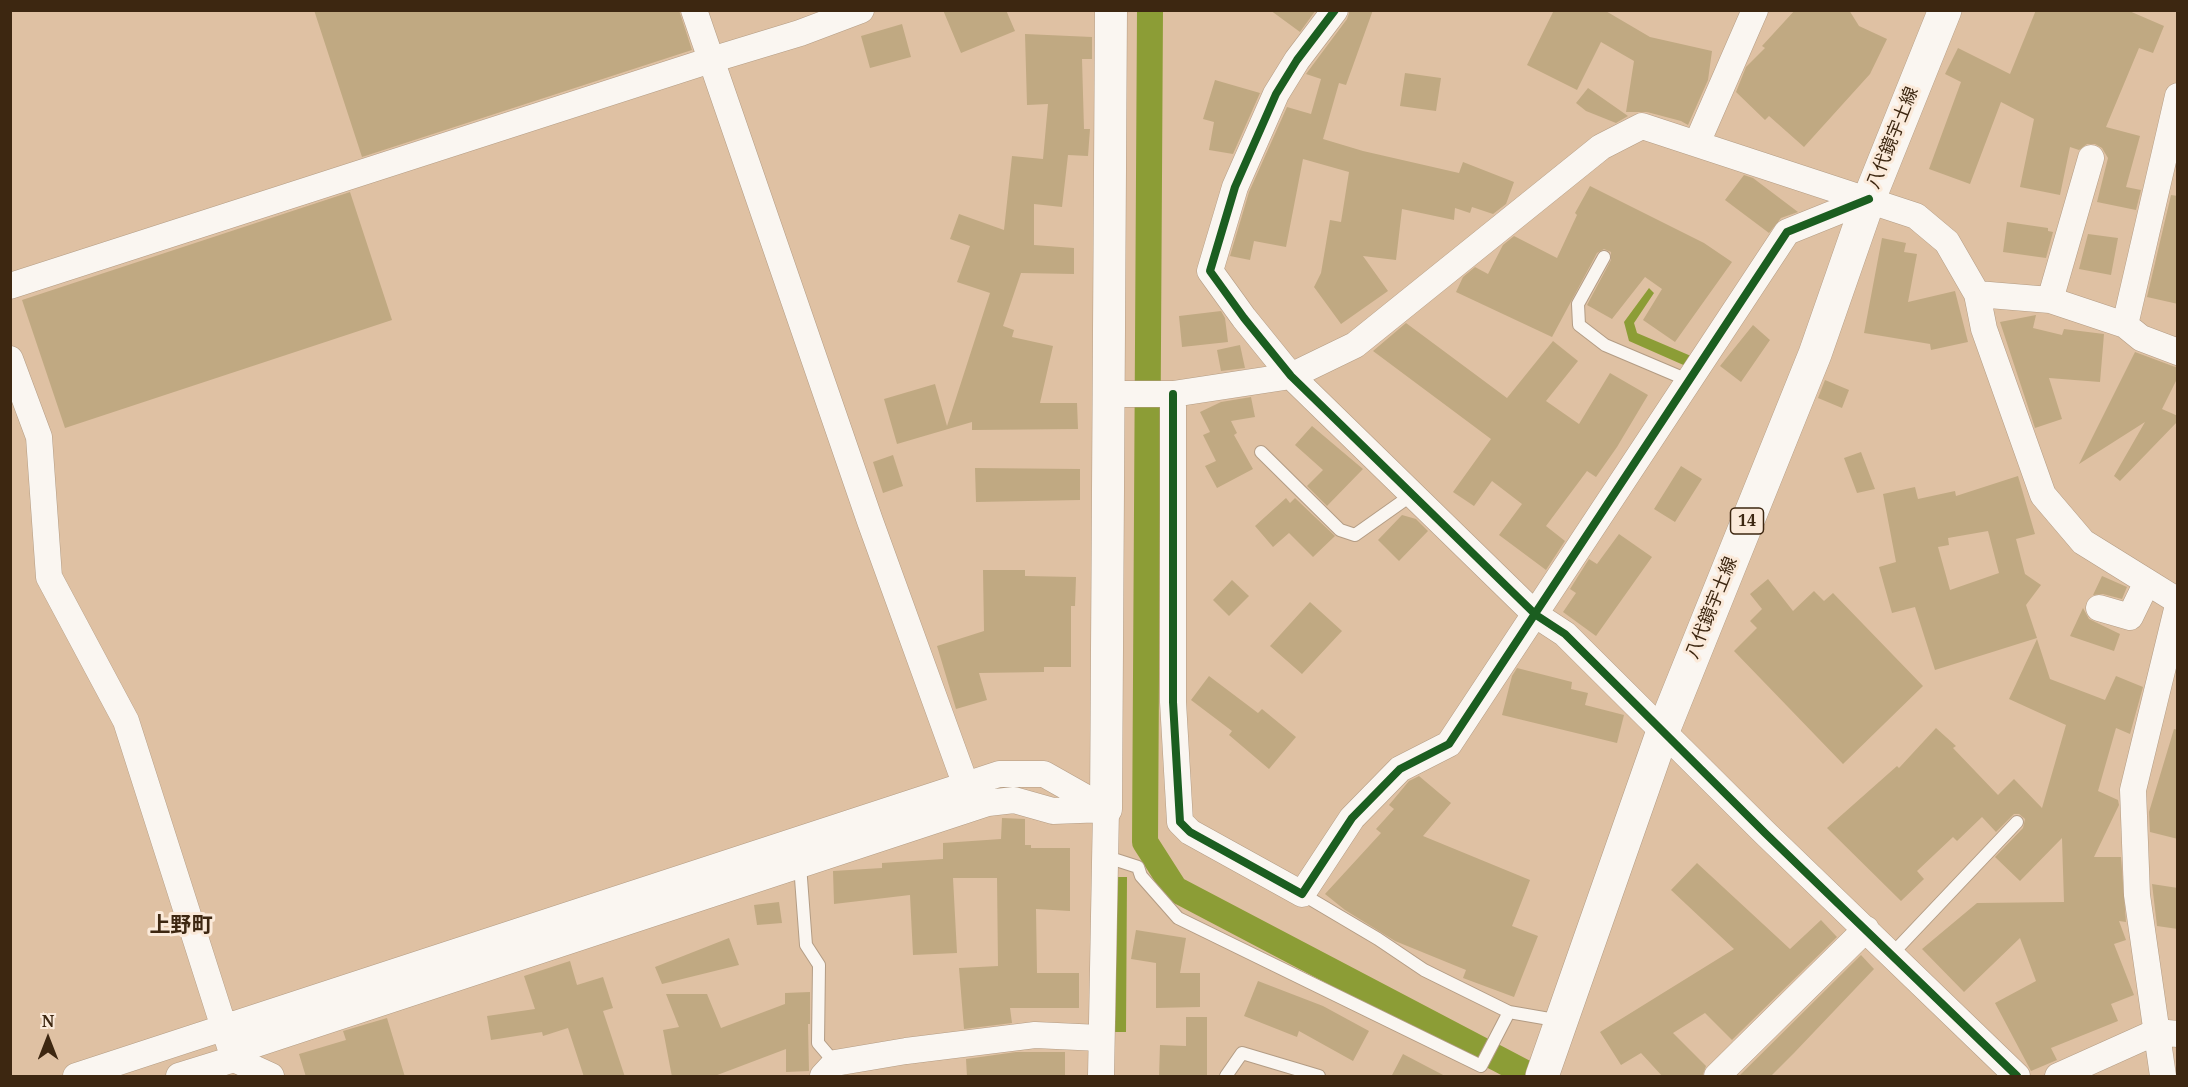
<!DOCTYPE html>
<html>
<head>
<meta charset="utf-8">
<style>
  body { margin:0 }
  #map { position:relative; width:2188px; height:1087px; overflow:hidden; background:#dfc1a3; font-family:"Noto Serif",serif }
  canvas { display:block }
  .frame { position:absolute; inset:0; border:12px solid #3d2711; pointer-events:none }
  .north { position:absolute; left:18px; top:1009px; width:60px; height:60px; -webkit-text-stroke:4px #fbeada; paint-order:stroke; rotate:0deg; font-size:16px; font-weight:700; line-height:24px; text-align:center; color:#3d2711 }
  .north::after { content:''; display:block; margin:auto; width:21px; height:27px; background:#3d2711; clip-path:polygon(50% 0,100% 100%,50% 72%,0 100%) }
</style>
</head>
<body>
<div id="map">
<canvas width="2188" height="1087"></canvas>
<div class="frame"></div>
<div class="north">N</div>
</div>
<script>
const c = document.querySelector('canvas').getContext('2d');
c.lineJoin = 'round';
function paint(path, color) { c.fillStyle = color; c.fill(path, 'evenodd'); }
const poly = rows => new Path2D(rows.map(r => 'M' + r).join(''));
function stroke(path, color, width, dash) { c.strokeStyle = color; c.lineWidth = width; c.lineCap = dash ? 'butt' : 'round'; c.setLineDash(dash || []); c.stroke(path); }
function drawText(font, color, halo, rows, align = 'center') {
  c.font = font + ' "Noto Serif","Noto Sans JP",serif'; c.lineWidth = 6; c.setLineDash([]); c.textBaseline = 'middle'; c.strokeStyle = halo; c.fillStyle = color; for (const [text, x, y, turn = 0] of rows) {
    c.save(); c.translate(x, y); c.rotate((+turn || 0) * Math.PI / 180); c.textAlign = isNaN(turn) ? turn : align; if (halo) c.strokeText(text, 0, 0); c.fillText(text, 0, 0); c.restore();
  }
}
const water = poly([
  [1649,288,1654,293,1634,323,1637,333,1691,356,1688,367,1629,341,1624,322],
  [1116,877,1127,877,1126,1032,1115,1032]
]);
const canal = poly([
  [1150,10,1145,842,1175,889,1531,1076]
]);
const building = poly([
  [314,10,679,10,692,50,362,157],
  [943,10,1006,10,1015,31,961,53],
  [1270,10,1316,10,1300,32],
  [1350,10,1373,10,1346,85,1339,83,1323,139,1363,151,1459,173,1463,162,1514,182,1506,204,1493,214,1472,207,1470,213,1455,208,1454,220,1402,209,1396,260,1363,256,1388,291,1341,324,1314,287,1321,273,1330,220,1341,222,1349,172,1303,159,1286,247,1254,241,1250,260,1230,256,1249,192,1287,107,1311,114,1321,79,1306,74,1347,19],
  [1554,10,1604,10,1650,37,1712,51,1708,80,1688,125,1681,121,1647,112,1626,112,1634,61,1601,42,1577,90,1527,65],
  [1795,10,1849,10,1859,26,1887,39,1870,74,1804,147,1769,116,1765,120,1736,92,1746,67,1765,48,1762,46],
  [2036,10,2127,10,2164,26,2153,53,2139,48,2106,127,2140,136,2126,187,2141,190,2136,210,2097,202,2108,158,2102,148,2095,144,2087,144,2079,150,2070,147,2060,195,2020,187,2034,119,2001,102,1970,184,1929,169,1961,82,1945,74,1958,48,2010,74],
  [902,24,911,57,870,68,861,36],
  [1025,34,1092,37,1092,59,1082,59,1084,129,1090,129,1088,156,1068,155,1062,207,1034,204,1034,245,1074,248,1074,274,1021,273,1003,326,1014,330,1012,337,1053,346,1040,403,1077,403,1078,429,972,430,972,422,897,444,884,399,935,384,947,426,990,293,957,282,970,246,950,239,959,214,1004,230,1012,156,1043,159,1048,104,1027,105],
  [1405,73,1441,78,1436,111,1400,106],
  [1215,80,1260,93,1233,154,1209,150,1214,122,1203,119],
  [1588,88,1628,116,1616,123,1586,111,1576,103],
  [1744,175,1753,178,1798,212,1781,218,1769,233,1725,200],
  [1590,186,1704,243,1732,262,1675,342,1643,320,1662,289,1645,277,1612,319,1587,305,1611,260,1611,252,1604,249,1597,253,1552,337,1456,292,1463,277,1475,267,1488,274,1503,245,1514,236,1557,258,1577,215,1575,213],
  [350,192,392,320,65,428,22,300],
  [2171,195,2178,196,2178,304,2147,297],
  [2007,222,2048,228,2048,231,2053,232,2046,258,2003,252],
  [2088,234,2118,238,2111,275,2079,269],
  [1882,238,1906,243,1904,252,1917,254,1908,302,1955,291,1968,342,1931,350,1930,344,1864,333],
  [1221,311,1225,318,1228,342,1182,347,1179,316],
  [2036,315,2033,328,2062,335,2064,329,2104,334,2100,382,2049,378,2062,419,2035,428,2000,322],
  [1406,323,1507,398,1553,341,1578,361,1546,401,1579,424,1610,373,1648,395,1617,447,1596,477,1587,471,1546,526,1565,541,1546,570,1499,535,1522,504,1492,481,1474,506,1453,492,1491,439,1373,351],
  [1753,325,1770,340,1741,382,1720,366],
  [1240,345,1245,368,1221,371,1217,350],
  [2135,352,2178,368,2178,377,2162,409,2178,416,2178,421,2120,481,2114,476,2145,422,2079,464],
  [1825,380,1849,390,1842,408,1818,398],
  [1251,397,1255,417,1231,421,1237,433,1234,435,1253,469,1217,488,1205,466,1216,461,1203,435,1210,432,1200,412,1221,402],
  [1312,426,1363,469,1327,506,1307,486,1323,470,1295,445],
  [1861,452,1875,489,1857,493,1844,458],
  [893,455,903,486,883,493,873,462],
  [1681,466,1702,479,1675,522,1654,509],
  [975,468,1080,469,1080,500,976,502],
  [2018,476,2035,534,2016,539,2025,574,2041,585,2026,605,2037,638,1935,670,1915,607,1892,613,1879,567,1896,562,1883,494,1915,487,1918,499,1955,491,1956,496],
  [1988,531,1999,573,1950,590,1938,547,1949,545,1948,538],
  [1286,498,1290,503,1295,498,1335,536,1313,557,1289,533,1273,547,1255,526],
  [1402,515,1416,519,1428,531,1399,561,1378,540],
  [1619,534,1652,557,1596,636,1563,612,1576,593,1570,589,1589,559,1597,564],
  [983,570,1025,570,1025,576,1076,577,1075,606,1071,606,1071,667,1044,667,1044,672,979,673,987,700,956,709,937,646,984,631],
  [2102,576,2127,587,2122,599,2103,594,2093,595],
  [1768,579,1793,611,1814,591,1824,601,1833,593,1923,686,1843,764,1734,651,1757,628,1750,621,1762,609,1750,594],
  [1232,580,1249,596,1229,616,1213,600],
  [1310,602,1342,631,1302,674,1270,646],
  [2083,608,2089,619,2120,634,2114,651,2070,636],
  [2037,639,2050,679,2105,700,2116,676,2143,687,2130,734,2116,728,2098,791,2118,800,2119,805,2094,857,2121,857,2126,922,2119,921,2126,940,2114,944,2134,995,2111,1004,2118,1021,2051,1048,2057,1060,2031,1071,1995,1003,2036,981,2020,938,1964,992,1922,949,1977,903,2064,902,2062,838,2020,881,1995,857,2023,828,2025,819,2019,814,2014,814,1996,832,1982,817,1957,841,1953,837,1917,871,1924,879,1901,901,1827,828,1897,766,1899,768,1936,728,1956,746,1953,748,1998,795,2014,779,2042,808,2066,725,2009,699],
  [1517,668,1572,682,1571,689,1588,693,1585,705,1624,715,1617,743,1502,715,1512,676],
  [1209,676,1258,713,1262,709,1296,737,1269,769,1229,735,1232,731,1191,700],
  [2174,729,2178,730,2178,839,2150,832,2149,812],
  [1419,776,1451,803,1423,836,1530,880,1512,926,1538,936,1514,997,1463,978,1466,970,1395,941,1345,910,1325,894,1381,833,1376,829,1394,809,1389,805,1409,781],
  [1002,818,1025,819,1025,845,1031,845,1031,848,1070,848,1070,911,1036,909,1037,973,1079,973,1079,1008,1010,1008,1012,1023,964,1029,959,968,998,966,997,878,953,878,957,953,913,955,910,895,834,904,833,871,882,868,882,863,943,859,943,843,1001,839],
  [1697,863,1790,949,1821,920,1837,937,1732,1040,1705,1013,1673,1033,1706,1066,1702,1077,1663,1077,1641,1053,1621,1065,1600,1032,1734,949,1671,890],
  [2152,884,2178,888,2178,929,2157,926],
  [779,902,782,923,757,925,754,905],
  [1136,930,1186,938,1180,973,1200,973,1200,1007,1156,1008,1156,963,1131,959],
  [729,938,739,965,662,984,655,967],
  [1861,955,1874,969,1794,1053,1770,1077,1738,1077],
  [570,961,577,985,603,977,613,1008,603,1011,625,1077,584,1077,568,1028,543,1036,542,1032,491,1040,487,1016,535,1009,524,976],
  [1258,981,1323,1006,1369,1031,1353,1061,1299,1031,1297,1037,1244,1016],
  [810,992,810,1024,808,1024,809,1071,786,1072,786,1049,712,1077,672,1077,663,1030,679,1027,666,994,707,994,721,1028,785,1004,785,993],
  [1186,1017,1207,1017,1207,1077,1159,1077,1160,1045,1186,1046],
  [387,1018,405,1077,306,1077,299,1054,346,1040,343,1031],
  [1016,1052,1065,1052,1065,1077,967,1077,966,1059],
  [1403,1054,1447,1077,1391,1077]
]);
const service = poly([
  [1604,257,1578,304,1579,325,1605,345,1690,381],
  [1261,452,1340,530,1355,535,1413,494],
  [1107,857,1138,867,1141,876,1178,918,1481,1066,1509,1012],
  [800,865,806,945,819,965,818,1043,835,1063],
  [1302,894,1378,939,1424,970,1509,1012,1561,1021],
  [1892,954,2017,822],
  [1226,1076,1242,1053,1319,1076]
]);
const minor = poly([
  [694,10,870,521,965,783],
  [1335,10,1297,60,1276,94,1235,187,1210,271,1244,318,1291,376,1536,615,1565,634,1765,833,2017,1076],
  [1697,143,1755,10],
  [10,286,711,60,800,33,861,10],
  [1977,294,2050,300,2125,325,2141,338,2178,352],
  [2050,300,2091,158],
  [2125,325,2178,96],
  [10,359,39,437,49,577,126,721,234,1059,271,1076],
  [1108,394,1173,394,1291,376,1355,345,1601,147,1642,126,1916,216,1947,242,1977,294,1984,329,2043,495,2083,542,2178,601],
  [1173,394,1173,702,1180,822,1190,832,1302,894,1352,818,1400,769,1449,744,1787,232,1869,199],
  [2099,608,2130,617,2147,582],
  [232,1052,988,803,1014,800,1053,811,1106,809],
  [76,1076,999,774,1044,774,1106,809],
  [179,1076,234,1059],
  [823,1076,835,1063,906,1051,1035,1035,1100,1038],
  [1101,1076,1106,809],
  [1717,1076,1866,929],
  [2058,1076,2156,1032,2178,1034],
  [2163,1076,2137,895,2133,790,2178,605]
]);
const tertiary = poly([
  [1106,809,1111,10]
]);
const primary = poly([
  [1542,1076,1663,731,1815,354,1869,199,1945,10]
]);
const cycleway = poly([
  [1335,10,1297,60,1276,94,1235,187,1210,271,1244,318,1291,376,1536,615,1565,634,1765,833,2017,1076],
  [1173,394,1173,702,1180,822,1190,832,1302,894,1352,818,1400,769,1449,744,1787,232,1869,199]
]);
const shields = [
  [1747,521,33]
];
const shieldNames = [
  ["14",1747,521]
];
const streetNames = [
  ["八代鏡宇土線",1893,138,-68],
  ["八代鏡宇土線",1712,608,-68]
];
const quarterNames = [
  ["上野町",181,926]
];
paint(water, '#8c9d36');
stroke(canal, '#8c9d36', 26);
paint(building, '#c0a982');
stroke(service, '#b39c84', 14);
stroke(minor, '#b39c84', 27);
stroke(tertiary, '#b39c84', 33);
stroke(primary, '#b39c84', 34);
stroke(service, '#faf6f1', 12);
stroke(minor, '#faf6f1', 26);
stroke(tertiary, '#faf6f1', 32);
stroke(primary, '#faf6f1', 33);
stroke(cycleway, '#1b5e20', 8);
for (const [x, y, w] of shields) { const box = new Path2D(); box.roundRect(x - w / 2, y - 13, w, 26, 4.5); c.fillStyle = '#fbeada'; c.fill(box); stroke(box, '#3d2711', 1.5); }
drawText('bold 16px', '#3d2711', null, shieldNames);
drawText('18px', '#3d2711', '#fbeada', streetNames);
drawText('bold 21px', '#3d2711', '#fbeada', quarterNames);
</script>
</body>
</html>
